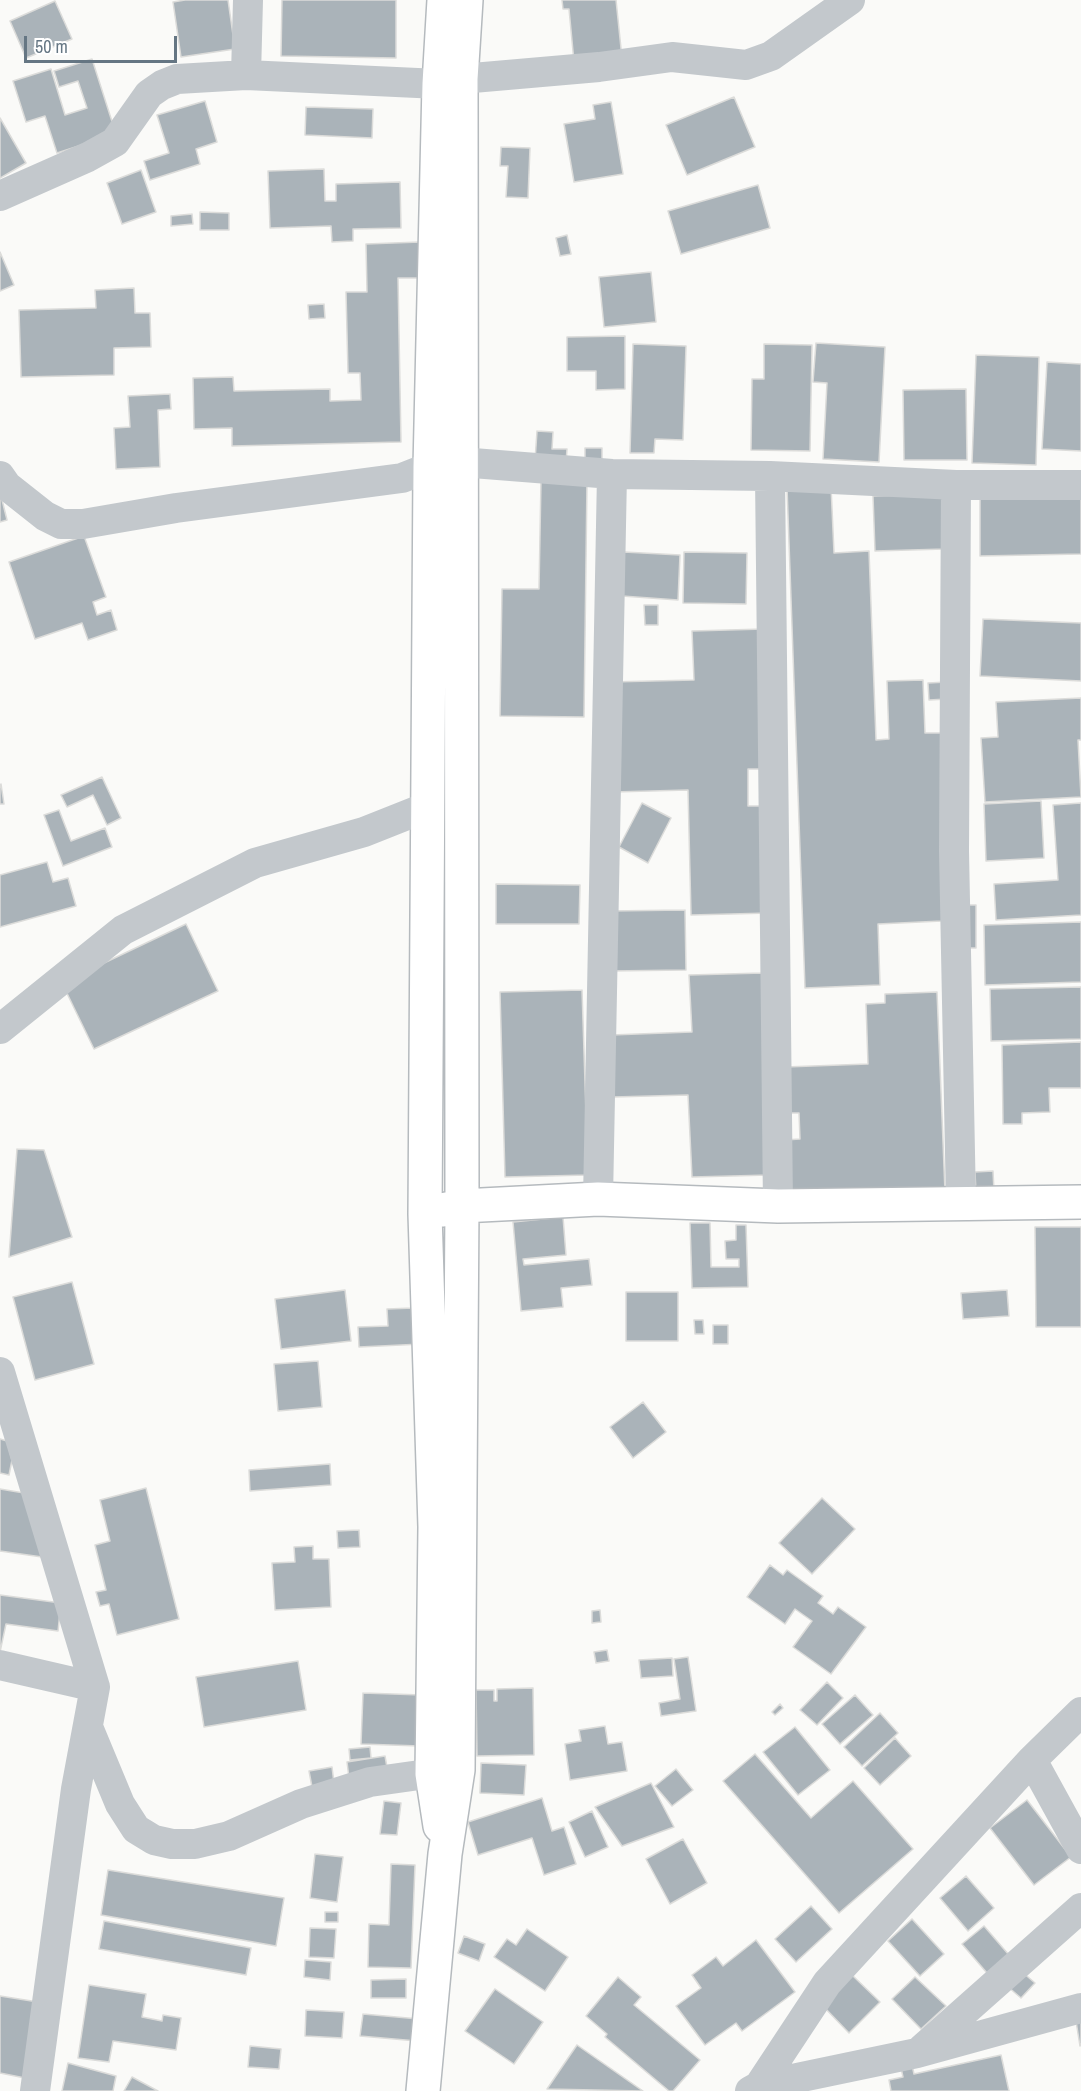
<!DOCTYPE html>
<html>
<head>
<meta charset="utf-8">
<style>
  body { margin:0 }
  #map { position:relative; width:1081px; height:2091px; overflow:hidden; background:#fafaf8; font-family:"Archivo Narrow",sans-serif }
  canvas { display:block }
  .scale { position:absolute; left:24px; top:36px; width:153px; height:27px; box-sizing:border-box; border:3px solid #657683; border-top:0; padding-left:8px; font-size:18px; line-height:21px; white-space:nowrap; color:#657683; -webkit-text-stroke:4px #fff; paint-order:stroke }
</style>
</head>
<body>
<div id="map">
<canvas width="1081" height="2091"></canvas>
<div class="scale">50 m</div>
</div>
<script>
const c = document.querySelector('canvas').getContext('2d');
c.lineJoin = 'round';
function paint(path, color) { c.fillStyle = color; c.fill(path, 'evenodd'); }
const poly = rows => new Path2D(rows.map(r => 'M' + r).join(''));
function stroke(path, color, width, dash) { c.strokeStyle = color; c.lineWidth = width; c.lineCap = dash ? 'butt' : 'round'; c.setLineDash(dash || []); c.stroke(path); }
const building = poly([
  [185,0,228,0,235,49,181,57,173,2,185,0],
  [282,0,396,0,396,58,281,56,282,0],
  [562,0,616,0,622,58,574,62,569,9,563,9,562,0],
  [55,1,72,39,26,58,10,21,55,1],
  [92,59,116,134,57,153,45,116,26,122,13,81,51,69,65,115,87,108,78,81,59,87,54,71,92,59],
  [734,97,755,147,687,175,666,125,734,97],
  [205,101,217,142,196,149,200,164,150,180,144,161,169,153,157,115,205,101],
  [611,102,623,174,574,182,564,124,595,119,593,105,611,102],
  [306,107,373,109,372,138,305,135,306,107],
  [0,118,26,163,0,178,0,118],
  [501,147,530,148,528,198,506,197,508,166,500,166,501,147],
  [324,169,325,201,336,201,336,184,400,182,401,228,353,229,353,241,332,242,331,226,270,228,268,171,324,169],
  [141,170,156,212,122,224,107,183,141,170],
  [758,185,770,228,681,254,668,211,758,185],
  [200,212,229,213,229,230,200,230,200,212],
  [192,214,193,224,171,226,171,216,192,214],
  [567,235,571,254,560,256,556,238,567,235],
  [420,242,421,278,398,278,401,442,232,446,232,428,194,429,193,378,233,377,234,391,330,389,330,401,361,400,360,373,348,373,346,292,367,292,366,244,420,242],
  [0,252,14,285,0,291,0,252],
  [651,272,656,322,604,327,599,277,651,272],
  [134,288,135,313,150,313,151,347,114,348,114,375,21,377,19,310,96,308,95,290,134,288],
  [324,304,325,318,309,319,308,305,324,304],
  [625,336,625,389,596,390,596,371,567,371,567,337,625,336],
  [816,343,885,347,879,462,823,459,827,383,813,382,816,343],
  [633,344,686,346,683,440,655,439,654,453,630,453,633,344],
  [764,344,812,345,810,451,751,450,752,379,764,379,764,344],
  [976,355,1039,357,1036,465,972,463,976,355],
  [1047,362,1081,364,1081,451,1042,449,1047,362],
  [966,389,967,460,904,460,903,390,966,389],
  [170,394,171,409,158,410,160,467,116,469,114,428,130,427,128,396,170,394],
  [537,431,553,432,552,449,567,449,566,463,535,461,537,431],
  [585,448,602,448,602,463,585,463,585,448],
  [541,480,587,481,584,717,500,716,502,589,539,589,541,480],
  [831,486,834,553,869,551,876,740,889,739,887,681,923,680,925,733,944,733,942,921,878,924,880,985,805,988,787,487,831,486],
  [0,492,7,520,0,522,0,492],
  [1081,492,1081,554,980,556,980,494,1081,492],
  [943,494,945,549,875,551,873,496,943,494],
  [84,536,106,597,93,602,97,615,111,610,117,630,88,640,82,623,35,639,9,562,84,536],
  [624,552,680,555,678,600,622,596,624,552],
  [684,552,747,553,746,604,683,603,684,552],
  [644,605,658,605,658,625,645,625,644,605],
  [983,619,1081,623,1081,681,980,676,983,619],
  [764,629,768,769,748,769,748,806,767,806,770,913,691,915,688,790,613,792,610,682,694,680,692,631,764,629],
  [947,682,947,699,929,700,928,683,947,682],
  [1081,698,1081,740,1078,740,1081,797,985,802,981,738,998,737,996,702,1081,698],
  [102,777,121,818,107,825,93,795,67,807,61,795,102,777],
  [1,784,4,804,0,804,0,785,1,784],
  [1041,801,1044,858,986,861,984,804,1041,801],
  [642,803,671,818,648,863,619,847,642,803],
  [1081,803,1081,915,996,920,994,884,1058,880,1053,805,1081,803],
  [59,810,71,841,105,828,112,847,63,866,44,815,59,810],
  [47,862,53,882,68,878,76,906,0,927,0,875,47,862],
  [496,884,580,885,579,924,496,924,496,884],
  [966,905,976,905,976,948,966,948,966,905],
  [685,910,686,970,609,971,608,911,685,910],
  [1081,922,1081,982,985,985,984,925,1081,922],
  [186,924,218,991,94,1049,62,983,186,924],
  [763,973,770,1175,692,1177,688,1095,613,1097,611,1035,692,1032,689,975,763,973],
  [1081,987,1081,1039,991,1041,990,989,1081,987],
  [582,990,588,1175,505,1177,500,992,582,990],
  [937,992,945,1192,787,1198,785,1140,800,1139,799,1113,787,1113,785,1067,868,1064,866,1004,885,1003,885,994,937,992],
  [1081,1042,1081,1088,1049,1088,1050,1112,1022,1113,1022,1124,1003,1124,1002,1045,1081,1042],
  [17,1149,44,1150,72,1237,9,1257,17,1149],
  [993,1171,994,1191,976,1193,975,1172,993,1171],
  [563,1217,566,1255,523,1259,524,1265,589,1259,592,1285,561,1288,563,1307,521,1311,513,1222,563,1217],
  [690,1223,710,1223,711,1267,739,1267,739,1259,726,1259,725,1241,736,1240,736,1225,746,1225,748,1287,692,1288,690,1223],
  [1035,1227,1081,1227,1081,1327,1036,1327,1035,1227],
  [72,1282,94,1364,35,1380,13,1297,72,1282],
  [345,1290,351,1341,281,1349,275,1299,345,1290],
  [1007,1290,1009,1316,963,1319,961,1293,1007,1290],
  [626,1292,678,1292,678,1341,626,1341,626,1292],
  [413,1308,422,1344,359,1347,358,1327,388,1326,387,1309,413,1308],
  [694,1320,703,1320,704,1334,695,1334,694,1320],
  [713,1325,728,1325,728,1344,713,1344,713,1325],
  [318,1361,322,1407,278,1411,274,1364,318,1361],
  [643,1402,666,1432,633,1458,610,1427,643,1402],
  [0,1439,7,1441,12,1460,9,1475,0,1473,0,1439],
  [330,1464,331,1485,250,1491,249,1470,330,1464],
  [146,1488,179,1619,117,1635,109,1604,100,1606,96,1592,106,1590,95,1545,110,1541,100,1500,146,1488],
  [0,1489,24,1493,42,1557,0,1551,0,1489],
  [822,1498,855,1529,812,1574,779,1543,822,1498],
  [359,1530,360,1547,338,1548,337,1531,359,1530],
  [313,1546,313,1559,329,1559,331,1607,275,1610,272,1563,295,1562,294,1547,313,1546],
  [770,1565,783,1575,787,1570,823,1596,818,1603,833,1614,838,1607,866,1627,831,1674,793,1647,812,1621,795,1609,785,1624,747,1597,770,1565],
  [0,1595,61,1603,58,1631,6,1624,0,1652,0,1595],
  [600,1610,601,1622,592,1623,592,1611,600,1610],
  [607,1650,609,1661,596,1663,594,1652,607,1650],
  [688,1657,696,1711,661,1716,659,1703,680,1699,674,1659,688,1657],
  [672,1658,673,1676,641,1678,639,1660,672,1658],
  [298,1661,306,1710,204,1727,196,1677,298,1661],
  [827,1682,843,1698,817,1725,800,1710,827,1682],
  [533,1688,534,1755,477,1756,476,1690,494,1690,494,1701,497,1701,497,1689,533,1688],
  [363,1693,422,1695,420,1746,361,1744,363,1693],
  [855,1695,873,1715,840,1744,822,1724,855,1695],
  [780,1704,783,1708,775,1715,772,1712,780,1704],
  [880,1713,898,1733,862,1766,844,1747,880,1713],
  [605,1726,608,1744,622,1742,627,1771,570,1780,565,1744,581,1741,579,1730,605,1726],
  [795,1727,830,1770,798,1795,763,1752,795,1727],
  [895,1738,911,1756,880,1785,864,1768,895,1738],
  [370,1747,371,1758,350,1760,349,1749,370,1747],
  [755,1754,811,1818,853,1781,913,1849,839,1913,723,1781,755,1754],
  [385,1756,388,1773,349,1778,347,1762,385,1756],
  [481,1763,526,1765,524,1795,480,1793,481,1763],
  [332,1767,334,1783,312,1787,309,1771,332,1767],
  [676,1769,693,1790,672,1806,655,1786,676,1769],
  [651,1783,674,1827,622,1846,595,1807,651,1783],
  [542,1798,552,1831,564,1827,576,1864,544,1875,532,1838,478,1855,468,1822,542,1798],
  [1027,1800,1071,1857,1034,1885,990,1828,1027,1800],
  [384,1801,401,1803,397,1835,380,1834,384,1801],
  [592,1811,608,1847,585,1857,569,1822,592,1811],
  [683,1839,707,1883,670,1904,646,1859,683,1839],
  [315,1854,343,1857,337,1902,310,1898,315,1854],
  [391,1864,415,1865,411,1968,368,1967,369,1924,389,1925,391,1864],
  [108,1870,284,1898,276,1946,101,1915,108,1870],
  [966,1876,994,1908,968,1931,940,1898,966,1876],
  [811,1906,832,1929,796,1962,775,1939,811,1906],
  [325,1912,338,1912,338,1922,325,1922,325,1912],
  [912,1919,944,1954,920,1976,888,1941,912,1919],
  [104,1921,251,1948,246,1975,99,1949,104,1921],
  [984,1926,1009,1955,987,1973,962,1944,984,1926],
  [310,1928,336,1929,334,1958,309,1957,310,1928],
  [527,1929,568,1957,545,1991,494,1957,507,1939,516,1945,527,1929],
  [464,1936,485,1944,479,1961,458,1953,464,1936],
  [756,1940,795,1992,742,2031,736,2023,705,2045,676,2006,701,1988,692,1975,716,1957,723,1966,756,1940],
  [305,1960,331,1962,330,1980,304,1977,305,1960],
  [1021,1971,1035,1983,1021,1998,1007,1986,1021,1971],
  [852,1975,880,2002,849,2033,822,2005,852,1975],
  [618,1977,641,1997,634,2005,700,2060,673,2091,669,2091,605,2037,607,2034,586,2016,618,1977],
  [915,1977,946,2006,921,2029,892,1999,915,1977],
  [406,1979,406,1998,371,1998,371,1980,406,1979],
  [89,1985,146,1994,142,2017,162,2021,163,2015,181,2018,176,2050,113,2041,109,2062,78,2058,89,1985],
  [495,1989,543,2022,514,2064,465,2031,495,1989],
  [0,1996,38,2002,25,2078,0,2073,0,1996],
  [306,2010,344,2012,342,2038,305,2036,306,2010],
  [363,2014,419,2019,417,2041,360,2036,363,2014],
  [1081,2014,1081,2045,1080,2046,1075,2015,1081,2014],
  [577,2045,643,2091,547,2089,577,2045],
  [250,2046,281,2049,279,2069,248,2067,250,2046],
  [1001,2055,1009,2091,891,2091,889,2080,903,2077,901,2068,912,2065,914,2074,1001,2055],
  [68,2063,116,2076,113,2091,62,2091,68,2063],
  [132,2077,158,2091,124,2091,132,2077]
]);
const minor = poly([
  [246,75,248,0],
  [0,196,88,157,115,142,149,94,162,85,177,79,246,75,439,84,461,79,599,67,672,57,746,65,771,56,850,0],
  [0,476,7,486,45,516,61,524,83,524,176,508,402,478,430,467,460,462,612,474,770,476,956,485,1081,485],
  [770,476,778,1206],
  [956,485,954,851,961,1203],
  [0,1029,123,930,255,863,364,832,427,807],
  [598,1199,612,474],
  [0,1372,95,1687,76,1789,35,2091],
  [0,1665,95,1687],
  [88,1727,120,1804,136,1829,154,1840,172,1844,195,1844,229,1836,301,1804,370,1782,455,1770],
  [1032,1760,1081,1849],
  [922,2049,1081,1908],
  [759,2086,917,2053,1081,2008],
  [750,2091,759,2086,827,1983,1032,1760,1081,1712]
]);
const major = poly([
  [442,1210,462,1206,598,1199,778,1206,1081,1202],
  [440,1826,432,1774,435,1527,425,1214,430,467,439,84,444,0],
  [423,2091,445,1854,458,1770,462,1206,461,79,466,0]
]);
paint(building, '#aab3b9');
stroke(building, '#dcdcda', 1.5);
stroke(major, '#b5babe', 36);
stroke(minor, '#c3c8cc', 30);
stroke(major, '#fff', 33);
</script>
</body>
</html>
